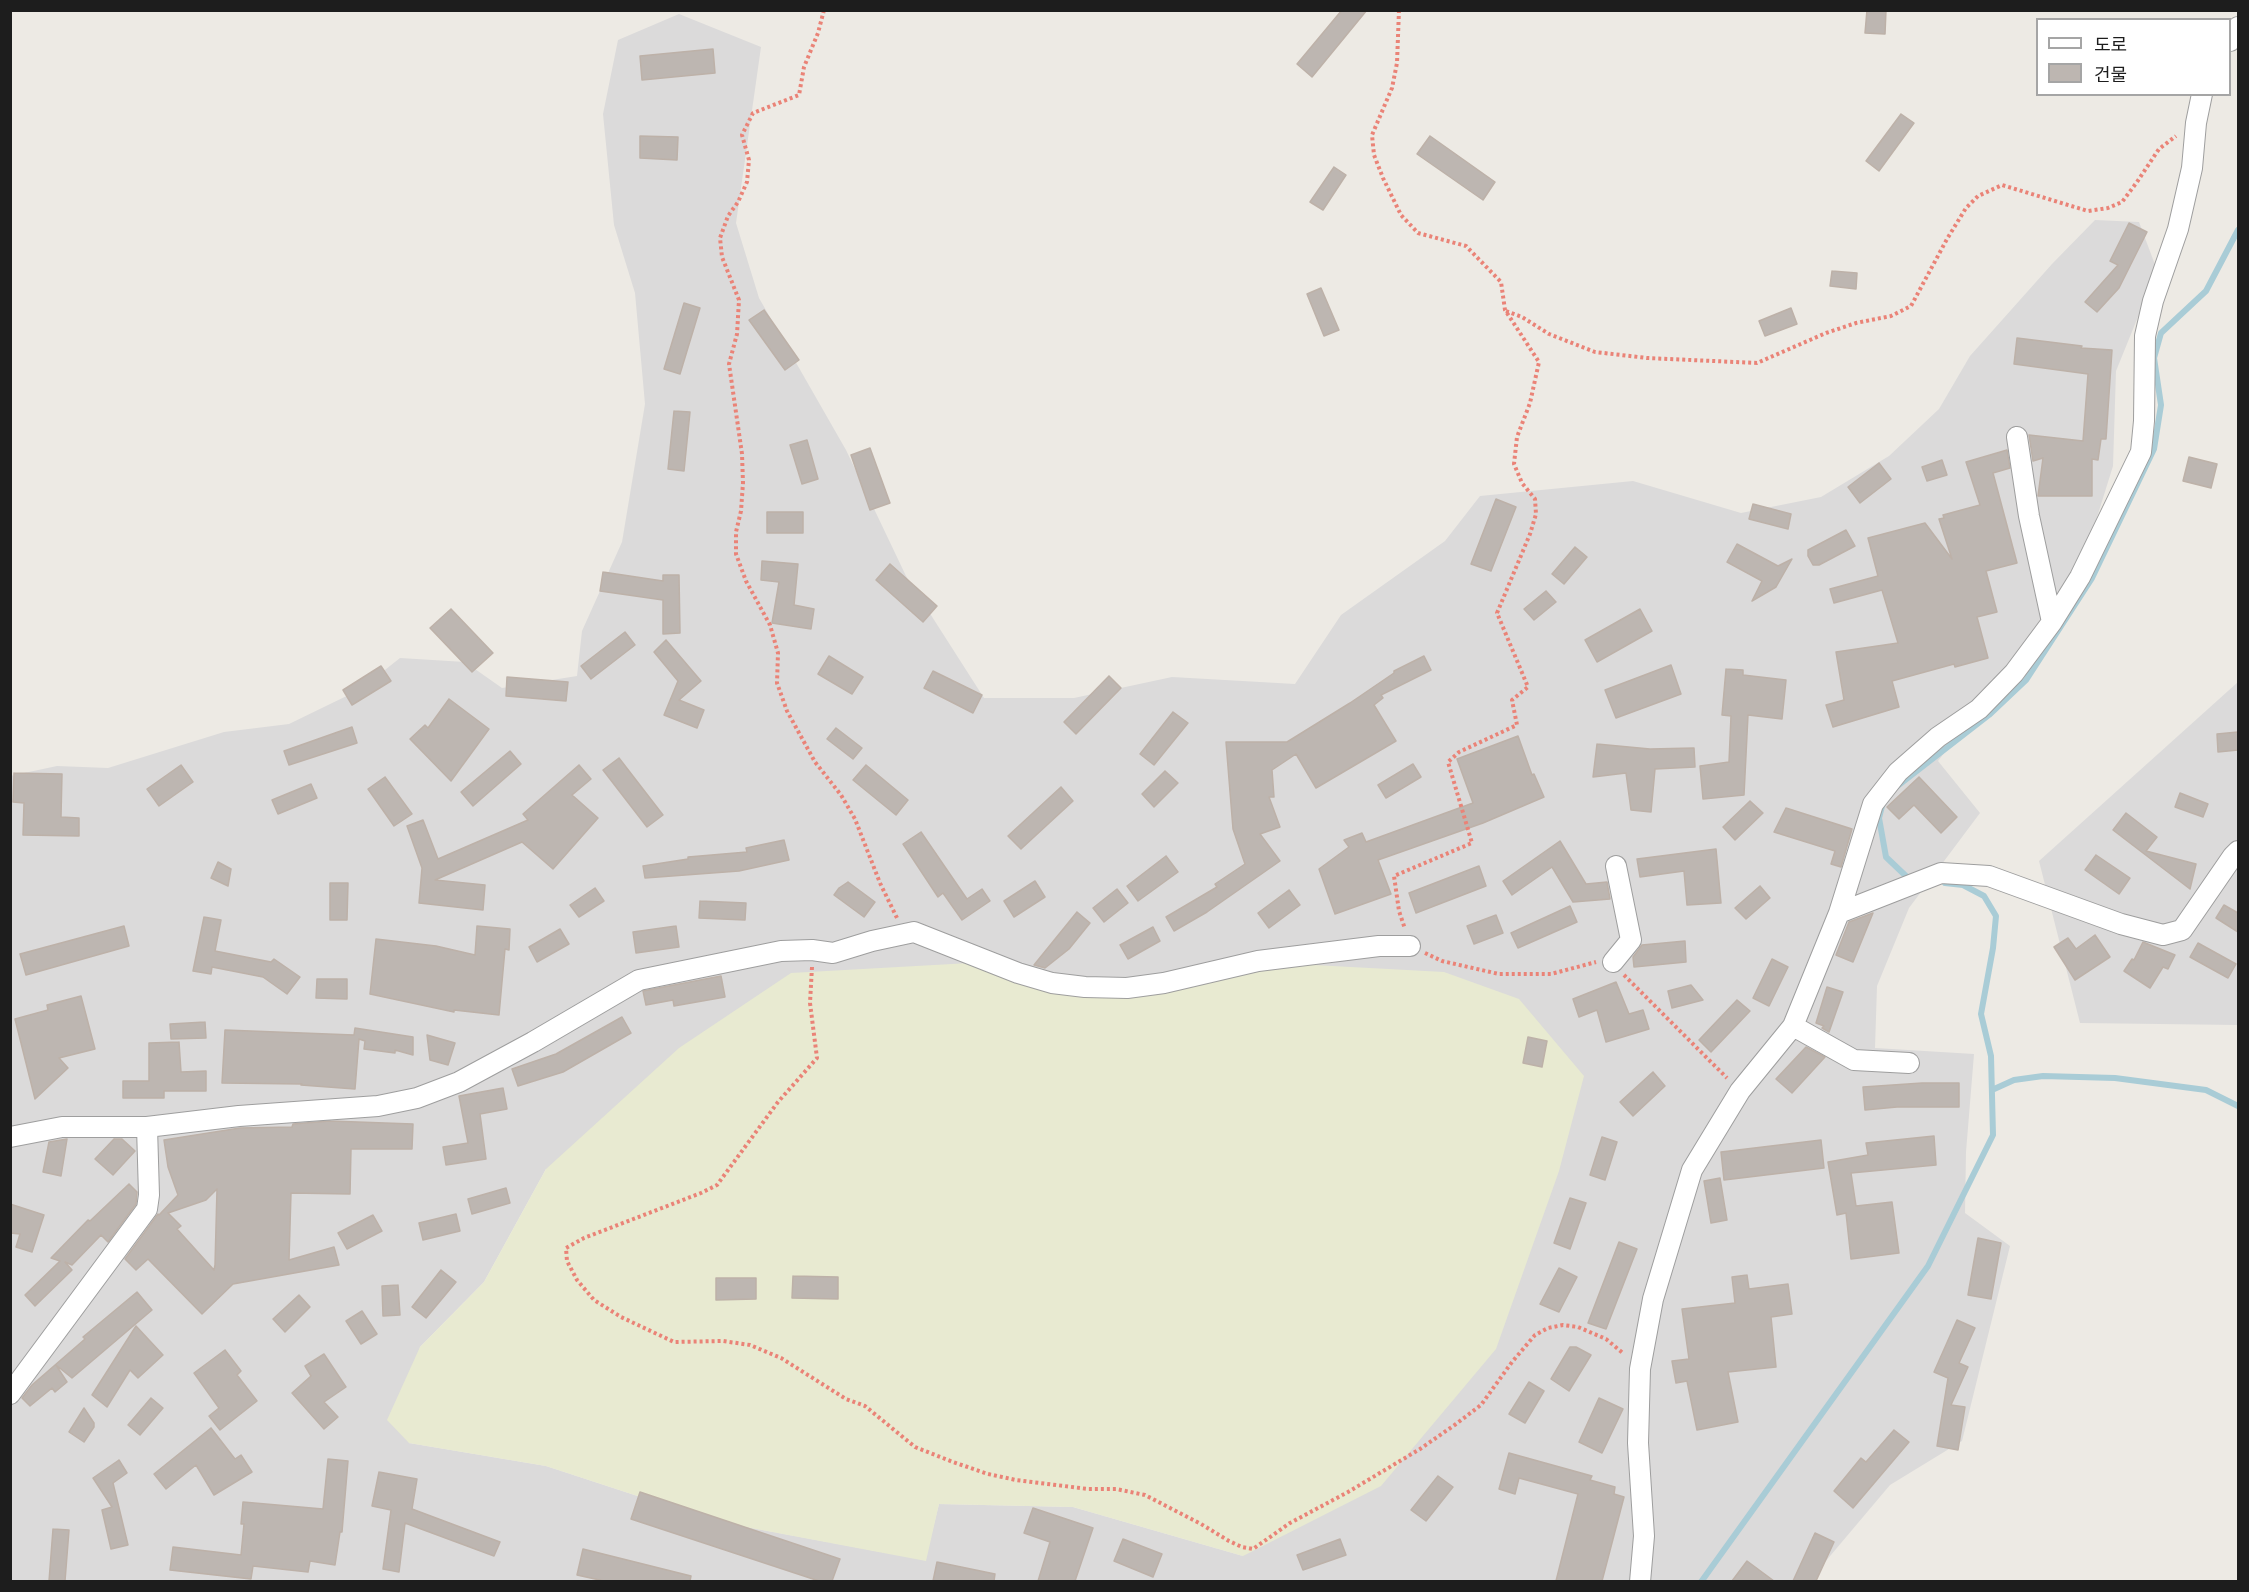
<!DOCTYPE html>
<html>
<head>
<meta charset="utf-8">
<style>
  body { margin:0 }
  #map { position:relative; width:2249px; height:1592px; overflow:hidden; background:#edeae4; font-family:Helvetica,"Noto Sans KR",sans-serif }
  canvas { display:block }
  .frame { position:absolute; inset:0; border:12px solid #1d1d1d; pointer-events:none }
  .legend { position:absolute; left:2036px; top:18px; width:195px; height:78px; box-sizing:border-box; background:#fff; border:2px solid #a5a5a5; margin:0; padding:8px 10px; list-style:none; font-size:18px; color:#1d1d1d }
  .legend li { display:flex; align-items:center; gap:12px; height:30px }
  .legend b { width:30px; border:2px solid #a5a5a5 }
</style>
</head>
<body>
<div id="map">
<canvas width="2249" height="1592"></canvas>
<div class="frame"></div>
<ul class="legend">
<li><b style="height:8px;background:#fff"></b>도로</li>
<li><b style="height:16px;background:#bdb6b1"></b>건물</li>
</ul>
</div>
<script>
const c = document.querySelector('canvas').getContext('2d');
c.lineJoin = 'round';
function paint(path, color) { c.fillStyle = color; c.fill(path, 'evenodd'); }
const poly = rows => new Path2D(rows.map(r => 'M' + r).join(''));
function stroke(path, color, width, dash) { c.strokeStyle = color; c.lineWidth = width; c.lineCap = dash ? 'butt' : 'round'; c.setLineDash(dash || []); c.stroke(path); }
const residential = poly([
  [679,14,761,47,736,223,759,298,846,450,906,576,984,698,1074,698,1172,677,1295,684,1341,615,1445,541,1480,496,1633,481,1741,513,1821,497,1889,456,1939,409,1970,356,2052,264,2095,220,2139,222,2157,270,2116,371,2113,466,2083,562,2037,652,1952,743,1938,761,1980,813,1909,908,1877,986,1875,1048,1974,1054,1966,1152,1965,1213,2010,1246,1962,1441,1890,1485,1809,1581,11,1581,10,776,57,766,108,768,224,732,289,724,361,689,400,658,465,662,502,688,577,676,582,631,622,542,645,404,635,293,614,225,603,114,618,40],
  [546,1169,1243,1556,1073,1507,939,1504,925,1560,714,1521,546,1466,409,1443,420,1347,484,1282],
  [2238,682,2238,1025,2080,1023,2039,861]
]);
const farmland = poly([
  [988,962,1081,993,1295,964,1444,972,1519,999,1584,1076,1559,1171,1496,1349,1381,1486,1243,1556,1073,1507,939,1504,926,1561,714,1521,546,1466,409,1443,387,1420,420,1347,484,1282,546,1169,679,1048,791,973]
]);
const stream = poly([
  [1895,788,1989,715,2026,680,2092,578,2154,449,2161,405,2154,358,2161,333,2206,291,2238,230],
  [1883,802,1879,818,1886,857,1908,878,1911,878],
  [1992,1090,2014,1080,2043,1076,2115,1078,2206,1090,2238,1106],
  [1701,1582,1928,1266,1993,1135,1991,1056,1981,1014,1993,948,1996,916,1984,896,1963,885,1945,883]
]);
const building = poly([
  [1342,10,1367,10,1312,77,1297,64,1342,10],
  [1867,10,1886,10,1885,34,1865,33,1867,10],
  [713,49,715,73,642,80,640,56,713,49],
  [1901,114,1914,123,1879,171,1866,161,1901,114],
  [640,136,678,137,677,160,640,158,640,136],
  [1430,136,1495,182,1483,200,1417,154,1430,136],
  [1334,167,1346,175,1323,210,1310,202,1334,167],
  [2129,223,2147,232,2119,288,2097,312,2085,302,2118,265,2110,261,2129,223],
  [1832,271,1857,273,1856,289,1830,286,1832,271],
  [1321,288,1339,330,1324,336,1307,294,1321,288],
  [684,303,700,308,680,374,664,369,684,303],
  [1791,308,1797,324,1765,336,1759,321,1791,308],
  [764,310,799,360,785,370,749,320,764,310],
  [2017,338,2082,346,2081,348,2112,350,2106,439,2101,439,2098,460,2092,459,2092,496,2038,496,2043,458,2033,461,2029,435,2083,441,2088,374,2014,364,2017,338],
  [674,411,690,412,684,471,668,469,674,411],
  [807,440,818,479,802,484,790,445,807,440],
  [870,448,890,503,870,510,851,455,870,448],
  [2007,450,2010,468,1993,473,2017,563,1986,571,1997,612,1977,617,1988,658,1955,667,1954,664,1892,681,1899,707,1833,727,1826,705,1844,700,1836,652,1898,643,1882,590,1834,603,1830,589,1878,576,1868,538,1925,523,1952,559,1939,519,1944,518,1943,515,1980,505,1966,462,2007,450],
  [2189,457,2217,464,2211,488,2183,481,2189,457],
  [1942,460,1947,475,1927,481,1922,467,1942,460],
  [1879,463,1891,479,1860,503,1848,487,1879,463],
  [1496,499,1516,507,1491,571,1471,564,1496,499],
  [1753,504,1791,514,1788,529,1749,519,1753,504],
  [767,512,803,512,803,533,767,533,767,512],
  [1846,530,1855,546,1819,565,1813,565,1808,556,1808,550,1846,530],
  [1737,544,1778,566,1792,559,1776,587,1752,601,1762,581,1727,562,1737,544],
  [1575,547,1587,557,1564,584,1552,574,1575,547],
  [762,561,798,564,794,605,814,609,811,629,772,623,779,582,761,580,762,561],
  [890,564,937,606,923,622,876,580,890,564],
  [603,572,663,581,663,575,679,575,680,633,663,634,663,600,600,591,603,572],
  [1546,591,1556,602,1534,620,1524,609,1546,591],
  [451,609,493,653,472,672,430,628,451,609],
  [1640,609,1652,631,1597,662,1585,640,1640,609],
  [625,632,635,645,591,679,581,666,625,632],
  [666,640,701,681,679,700,704,710,697,728,664,715,678,681,654,652,666,640],
  [829,656,863,677,852,694,818,674,829,656],
  [1424,656,1431,670,1381,695,1383,698,1374,705,1396,741,1316,788,1296,754,1272,770,1274,797,1269,797,1280,827,1260,834,1280,861,1207,912,1174,931,1166,917,1217,887,1215,884,1245,864,1233,829,1226,742,1287,742,1350,703,1394,673,1394,671,1424,656],
  [1671,665,1681,694,1616,718,1605,690,1671,665],
  [381,666,391,681,352,705,343,690,381,666],
  [1726,669,1743,670,1743,675,1786,680,1782,719,1748,715,1744,795,1703,799,1700,766,1729,762,1731,716,1722,715,1726,669],
  [933,671,982,695,973,713,924,688,933,671],
  [1109,676,1121,688,1076,734,1064,722,1109,676],
  [507,677,568,682,566,701,506,696,507,677],
  [449,699,489,729,451,781,410,739,425,725,428,728,449,699],
  [1173,712,1188,723,1154,765,1140,754,1173,712],
  [352,727,357,743,289,765,284,751,352,727],
  [836,728,862,748,853,759,827,739,836,728],
  [2238,732,2238,750,2218,752,2217,734,2238,732],
  [1518,736,1532,775,1534,774,1544,797,1483,823,1378,860,1391,894,1335,914,1319,869,1349,847,1344,840,1362,833,1366,842,1473,803,1457,759,1518,736],
  [1597,744,1650,749,1694,748,1695,767,1655,769,1651,812,1631,810,1626,773,1593,777,1597,744],
  [510,751,521,764,473,806,461,792,510,751],
  [619,758,663,815,647,827,603,770,619,758],
  [1413,764,1421,777,1386,798,1378,785,1413,764],
  [181,765,193,782,159,806,147,789,181,765],
  [579,765,591,779,572,795,598,818,553,869,522,842,435,880,485,885,483,910,419,903,422,868,407,826,423,820,438,859,528,820,523,814,579,765],
  [866,765,908,800,896,815,853,780,866,765],
  [1165,771,1178,783,1154,807,1142,794,1165,771],
  [14,773,62,774,61,817,79,818,79,836,23,835,24,803,13,802,14,773],
  [385,777,412,814,394,826,368,789,385,777],
  [1919,777,1957,817,1941,833,1914,805,1899,819,1887,807,1919,777],
  [311,784,317,798,278,814,272,800,311,784],
  [1061,787,1073,801,1021,849,1008,836,1061,787],
  [2180,793,2208,804,2203,817,2175,807,2180,793],
  [1750,801,1763,813,1735,840,1723,827,1750,801],
  [1786,808,1852,829,1841,867,1831,864,1835,851,1774,832,1786,808],
  [2126,813,2157,837,2146,851,2196,864,2190,889,2113,830,2126,813],
  [921,832,967,899,982,889,990,901,962,920,943,893,938,897,903,844,921,832],
  [784,840,789,860,739,871,645,878,643,866,688,859,688,857,747,852,746,848,784,840],
  [1560,841,1586,884,1607,882,1610,899,1573,902,1552,867,1512,895,1503,881,1560,841],
  [1716,849,1721,903,1687,905,1684,871,1640,877,1637,859,1716,849],
  [2096,855,2130,878,2119,894,2085,870,2096,855],
  [1166,856,1178,872,1138,901,1127,886,1166,856],
  [218,862,231,869,228,886,211,878,218,862],
  [1479,866,1486,886,1416,913,1409,893,1479,866],
  [1035,881,1045,897,1014,917,1004,901,1035,881],
  [848,882,875,902,864,917,834,895,839,888,848,882],
  [330,883,348,883,347,920,330,920,330,883],
  [1760,886,1770,898,1746,919,1735,908,1760,886],
  [595,888,604,901,579,917,570,905,595,888],
  [1117,889,1128,903,1104,922,1093,908,1117,889],
  [1289,890,1300,905,1269,928,1258,913,1289,890],
  [700,901,746,903,745,920,699,918,700,901],
  [2224,905,2238,913,2238,932,2216,918,2224,905],
  [1570,906,1577,922,1518,948,1511,933,1570,906],
  [1077,912,1090,923,1069,949,1045,968,1034,965,1077,912],
  [1873,913,1853,962,1836,955,1849,922,1873,913],
  [1496,915,1503,933,1474,944,1467,926,1496,915],
  [204,917,221,920,215,951,271,962,274,959,300,977,287,994,263,977,212,967,211,974,193,971,204,917],
  [124,926,129,946,26,975,20,954,124,926],
  [477,926,510,929,509,950,505,949,499,1015,454,1010,454,1012,370,994,376,939,436,946,475,955,477,926],
  [676,926,679,947,636,953,633,932,676,926],
  [1153,927,1160,941,1128,959,1120,945,1153,927],
  [560,929,569,944,537,962,529,947,560,929],
  [2095,935,2110,957,2075,980,2054,947,2068,938,2076,949,2095,935],
  [1685,941,1686,962,1634,967,1633,957,1642,945,1685,941],
  [2143,942,2175,955,2168,969,2163,967,2150,988,2124,971,2132,959,2134,960,2143,942],
  [2198,943,2236,964,2228,978,2190,957,2198,943],
  [1772,959,1788,967,1769,1006,1753,998,1772,959],
  [721,976,725,997,674,1006,673,1000,646,1005,643,991,721,976],
  [317,979,347,979,347,999,316,998,317,979],
  [1616,982,1629,1014,1643,1010,1649,1029,1606,1042,1597,1010,1579,1017,1573,999,1616,982],
  [1691,985,1703,1000,1672,1008,1668,991,1691,985],
  [1827,987,1843,992,1829,1032,1822,1028,1824,1026,1816,1023,1827,987],
  [81,996,95,1049,59,1058,68,1068,35,1099,15,1019,48,1010,47,1005,81,996],
  [1737,1000,1750,1011,1711,1052,1699,1040,1737,1000],
  [622,1017,631,1033,563,1072,518,1086,512,1069,556,1054,622,1017],
  [205,1022,206,1038,171,1039,170,1024,205,1022],
  [355,1028,413,1037,413,1055,395,1050,395,1053,364,1049,365,1041,359,1039,355,1089,301,1085,302,1084,222,1083,225,1030,354,1035,355,1028],
  [427,1035,455,1043,448,1065,430,1060,427,1035],
  [1528,1037,1547,1041,1542,1067,1523,1063,1528,1037],
  [179,1042,181,1072,206,1071,206,1091,164,1091,164,1098,123,1098,123,1081,149,1081,149,1043,179,1042],
  [1806,1047,1825,1057,1792,1093,1776,1079,1806,1047],
  [1653,1072,1665,1086,1633,1116,1620,1102,1653,1072],
  [1922,1083,1959,1083,1959,1107,1897,1107,1865,1110,1863,1087,1922,1083],
  [503,1088,507,1109,480,1114,486,1159,446,1165,443,1147,468,1143,459,1096,503,1088],
  [330,1121,413,1124,412,1149,351,1149,350,1194,291,1193,289,1260,334,1247,339,1265,233,1284,202,1314,148,1259,136,1270,125,1259,158,1214,159,1215,178,1195,168,1167,164,1140,240,1128,292,1127,293,1124,330,1121],
  [217,1189,215,1265,214,1270,177,1229,181,1226,168,1213,206,1200,217,1189],
  [1934,1136,1936,1165,1851,1173,1856,1206,1892,1202,1899,1253,1851,1259,1846,1213,1837,1215,1828,1162,1868,1155,1866,1143,1934,1136],
  [1602,1137,1617,1142,1605,1180,1590,1175,1602,1137],
  [67,1139,61,1176,43,1172,49,1142,67,1139],
  [114,1139,122,1139,135,1151,113,1175,95,1159,114,1139],
  [1821,1140,1824,1168,1724,1180,1721,1152,1821,1140],
  [1720,1178,1727,1220,1711,1223,1704,1181,1720,1178],
  [129,1184,137,1192,136,1204,108,1242,101,1235,72,1265,65,1262,72,1270,35,1306,25,1295,60,1261,51,1258,88,1220,90,1221,129,1184],
  [506,1188,510,1203,472,1214,468,1199,506,1188],
  [1570,1198,1586,1203,1570,1249,1554,1243,1570,1198],
  [10,1204,44,1215,32,1252,16,1247,20,1234,10,1233,10,1204],
  [456,1214,460,1231,423,1240,419,1223,456,1214],
  [373,1215,382,1231,347,1249,338,1233,373,1215],
  [1978,1238,2001,1243,1991,1299,1968,1295,1978,1238],
  [1619,1242,1637,1249,1606,1329,1588,1323,1619,1242],
  [1559,1268,1577,1277,1559,1312,1540,1304,1559,1268],
  [441,1270,456,1282,426,1318,412,1307,441,1270],
  [1747,1275,1749,1289,1788,1284,1792,1314,1771,1317,1776,1367,1728,1372,1738,1422,1697,1430,1687,1381,1676,1383,1672,1361,1689,1359,1682,1309,1735,1303,1732,1277,1747,1275],
  [793,1276,838,1277,838,1299,792,1298,793,1276],
  [716,1278,756,1278,756,1299,716,1300,716,1278],
  [398,1285,400,1315,383,1316,382,1286,398,1285],
  [137,1292,152,1310,72,1378,56,1365,67,1382,55,1392,52,1388,30,1406,22,1398,32,1385,85,1339,83,1337,137,1292],
  [299,1295,310,1307,285,1332,273,1319,299,1295],
  [362,1311,377,1334,361,1344,346,1321,362,1311],
  [1957,1320,1975,1328,1959,1363,1968,1367,1951,1405,1965,1407,1958,1450,1937,1446,1948,1378,1934,1372,1957,1320],
  [136,1326,163,1355,138,1378,130,1370,107,1407,92,1395,136,1326],
  [1570,1347,1576,1347,1591,1355,1569,1391,1551,1379,1570,1347],
  [225,1350,241,1371,237,1375,257,1401,220,1430,209,1416,219,1408,194,1373,225,1350],
  [324,1354,346,1387,324,1402,338,1417,324,1429,292,1393,311,1376,305,1366,324,1354],
  [1529,1382,1544,1391,1525,1423,1509,1414,1529,1382],
  [151,1398,163,1408,140,1435,128,1425,151,1398],
  [1599,1398,1623,1409,1602,1453,1579,1442,1599,1398],
  [84,1408,94,1423,94,1427,84,1442,69,1432,84,1408],
  [211,1428,235,1459,241,1455,252,1472,214,1495,196,1465,166,1489,154,1474,211,1428],
  [1894,1430,1909,1442,1853,1508,1834,1491,1861,1458,1866,1462,1894,1430],
  [1509,1453,1592,1476,1590,1480,1615,1487,1614,1494,1624,1497,1602,1581,1556,1581,1578,1494,1519,1478,1515,1494,1499,1489,1509,1453],
  [328,1459,348,1461,342,1532,340,1532,335,1565,310,1561,308,1572,253,1566,251,1579,170,1570,173,1547,241,1555,244,1524,241,1524,243,1502,323,1509,328,1459],
  [119,1460,127,1473,113,1483,128,1545,111,1549,102,1510,112,1507,93,1478,119,1460],
  [379,1472,417,1479,412,1509,500,1542,494,1556,405,1523,399,1572,383,1569,391,1510,372,1506,379,1472],
  [1438,1476,1453,1487,1426,1521,1411,1510,1438,1476],
  [640,1492,840,1559,832,1581,819,1581,631,1519,640,1492],
  [1033,1508,1093,1528,1075,1581,1038,1581,1050,1542,1024,1533,1033,1508],
  [53,1529,69,1530,65,1581,49,1581,53,1529],
  [1815,1533,1834,1542,1816,1581,1793,1581,1815,1533],
  [1123,1539,1162,1554,1153,1577,1114,1561,1123,1539],
  [1340,1539,1346,1555,1303,1570,1297,1555,1340,1539],
  [583,1549,691,1576,690,1581,604,1581,577,1575,583,1549],
  [1747,1561,1774,1581,1732,1581,1747,1561],
  [937,1562,995,1574,994,1581,933,1581,937,1562]
]);
const path = poly([
  [824,10,818,33,804,67,799,95,753,113,742,135,749,160,747,182,738,202,728,216,720,238,722,257,739,300,737,334,729,364,742,454,743,483,741,511,736,532,736,554,746,581,770,625,778,653,777,683,787,711,815,762,841,795,855,819,880,883,897,918],
  [1399,10,1397,63,1392,88,1372,135,1374,155,1383,178,1401,215,1418,233,1466,246,1501,282,1505,310,1539,362,1530,403,1517,437,1514,464,1522,483,1535,499,1536,514,1530,534,1497,613,1528,687,1512,700,1517,725,1459,752,1448,762,1472,843,1394,876,1399,911,1405,929],
  [1506,311,1522,317,1549,334,1595,352,1647,358,1757,363,1826,333,1856,323,1891,316,1911,306,1947,239,1966,208,1978,196,2002,185,2088,211,2108,208,2122,202,2137,182,2159,149,2176,136],
  [1425,953,1442,961,1499,974,1551,974,1596,962],
  [812,967,810,1003,817,1058,778,1102,717,1185,701,1193,584,1238,566,1248,567,1261,577,1280,594,1300,621,1317,674,1342,723,1341,750,1345,781,1358,846,1399,865,1406,915,1447,953,1462,988,1474,1016,1480,1088,1489,1116,1489,1145,1495,1201,1524,1229,1541,1242,1547,1253,1549,1290,1523,1348,1492,1420,1449,1456,1424,1481,1405,1512,1362,1535,1335,1548,1328,1563,1325,1578,1327,1606,1339,1624,1354],
  [1624,975,1727,1078]
]);
const minor = poly([
  [2230,41,2238,27],
  [2017,437,2029,516,2052,622],
  [1839,913,1941,873,1989,876,2121,924,2163,935,2182,930,2233,856,2238,851],
  [1613,962,1631,940,1616,866],
  [1793,1026,1854,1060,1909,1063],
  [10,1137,62,1127,147,1127,239,1116,378,1106,417,1098,459,1082,533,1042,639,980,781,951,812,950,833,953,872,941,914,932,1018,973,1052,983,1085,987,1127,988,1164,983,1258,961,1379,946,1410,946],
  [10,1394,147,1209,149,1195,147,1127],
  [1640,1582,1644,1536,1638,1443,1640,1369,1653,1299,1692,1170,1740,1091,1793,1026,1839,913,1873,804,1898,772,1938,737,1979,709,2014,673,2052,622,2080,577,2141,452,2144,421,2145,336,2153,301,2178,229,2192,168,2196,123,2202,94]
]);
paint(residential, '#dbdada');
paint(farmland, '#e8ead1');
stroke(stream, '#a9ccd6', 6);
paint(building, '#bdb6b1');
stroke(building, '#bdb1a8', 1.5);
stroke(minor, '#9e9e9e', 22);
stroke(path, '#ea8377', 4, [3, 3]);
stroke(minor, '#fff', 20);
</script>
</body>
</html>
